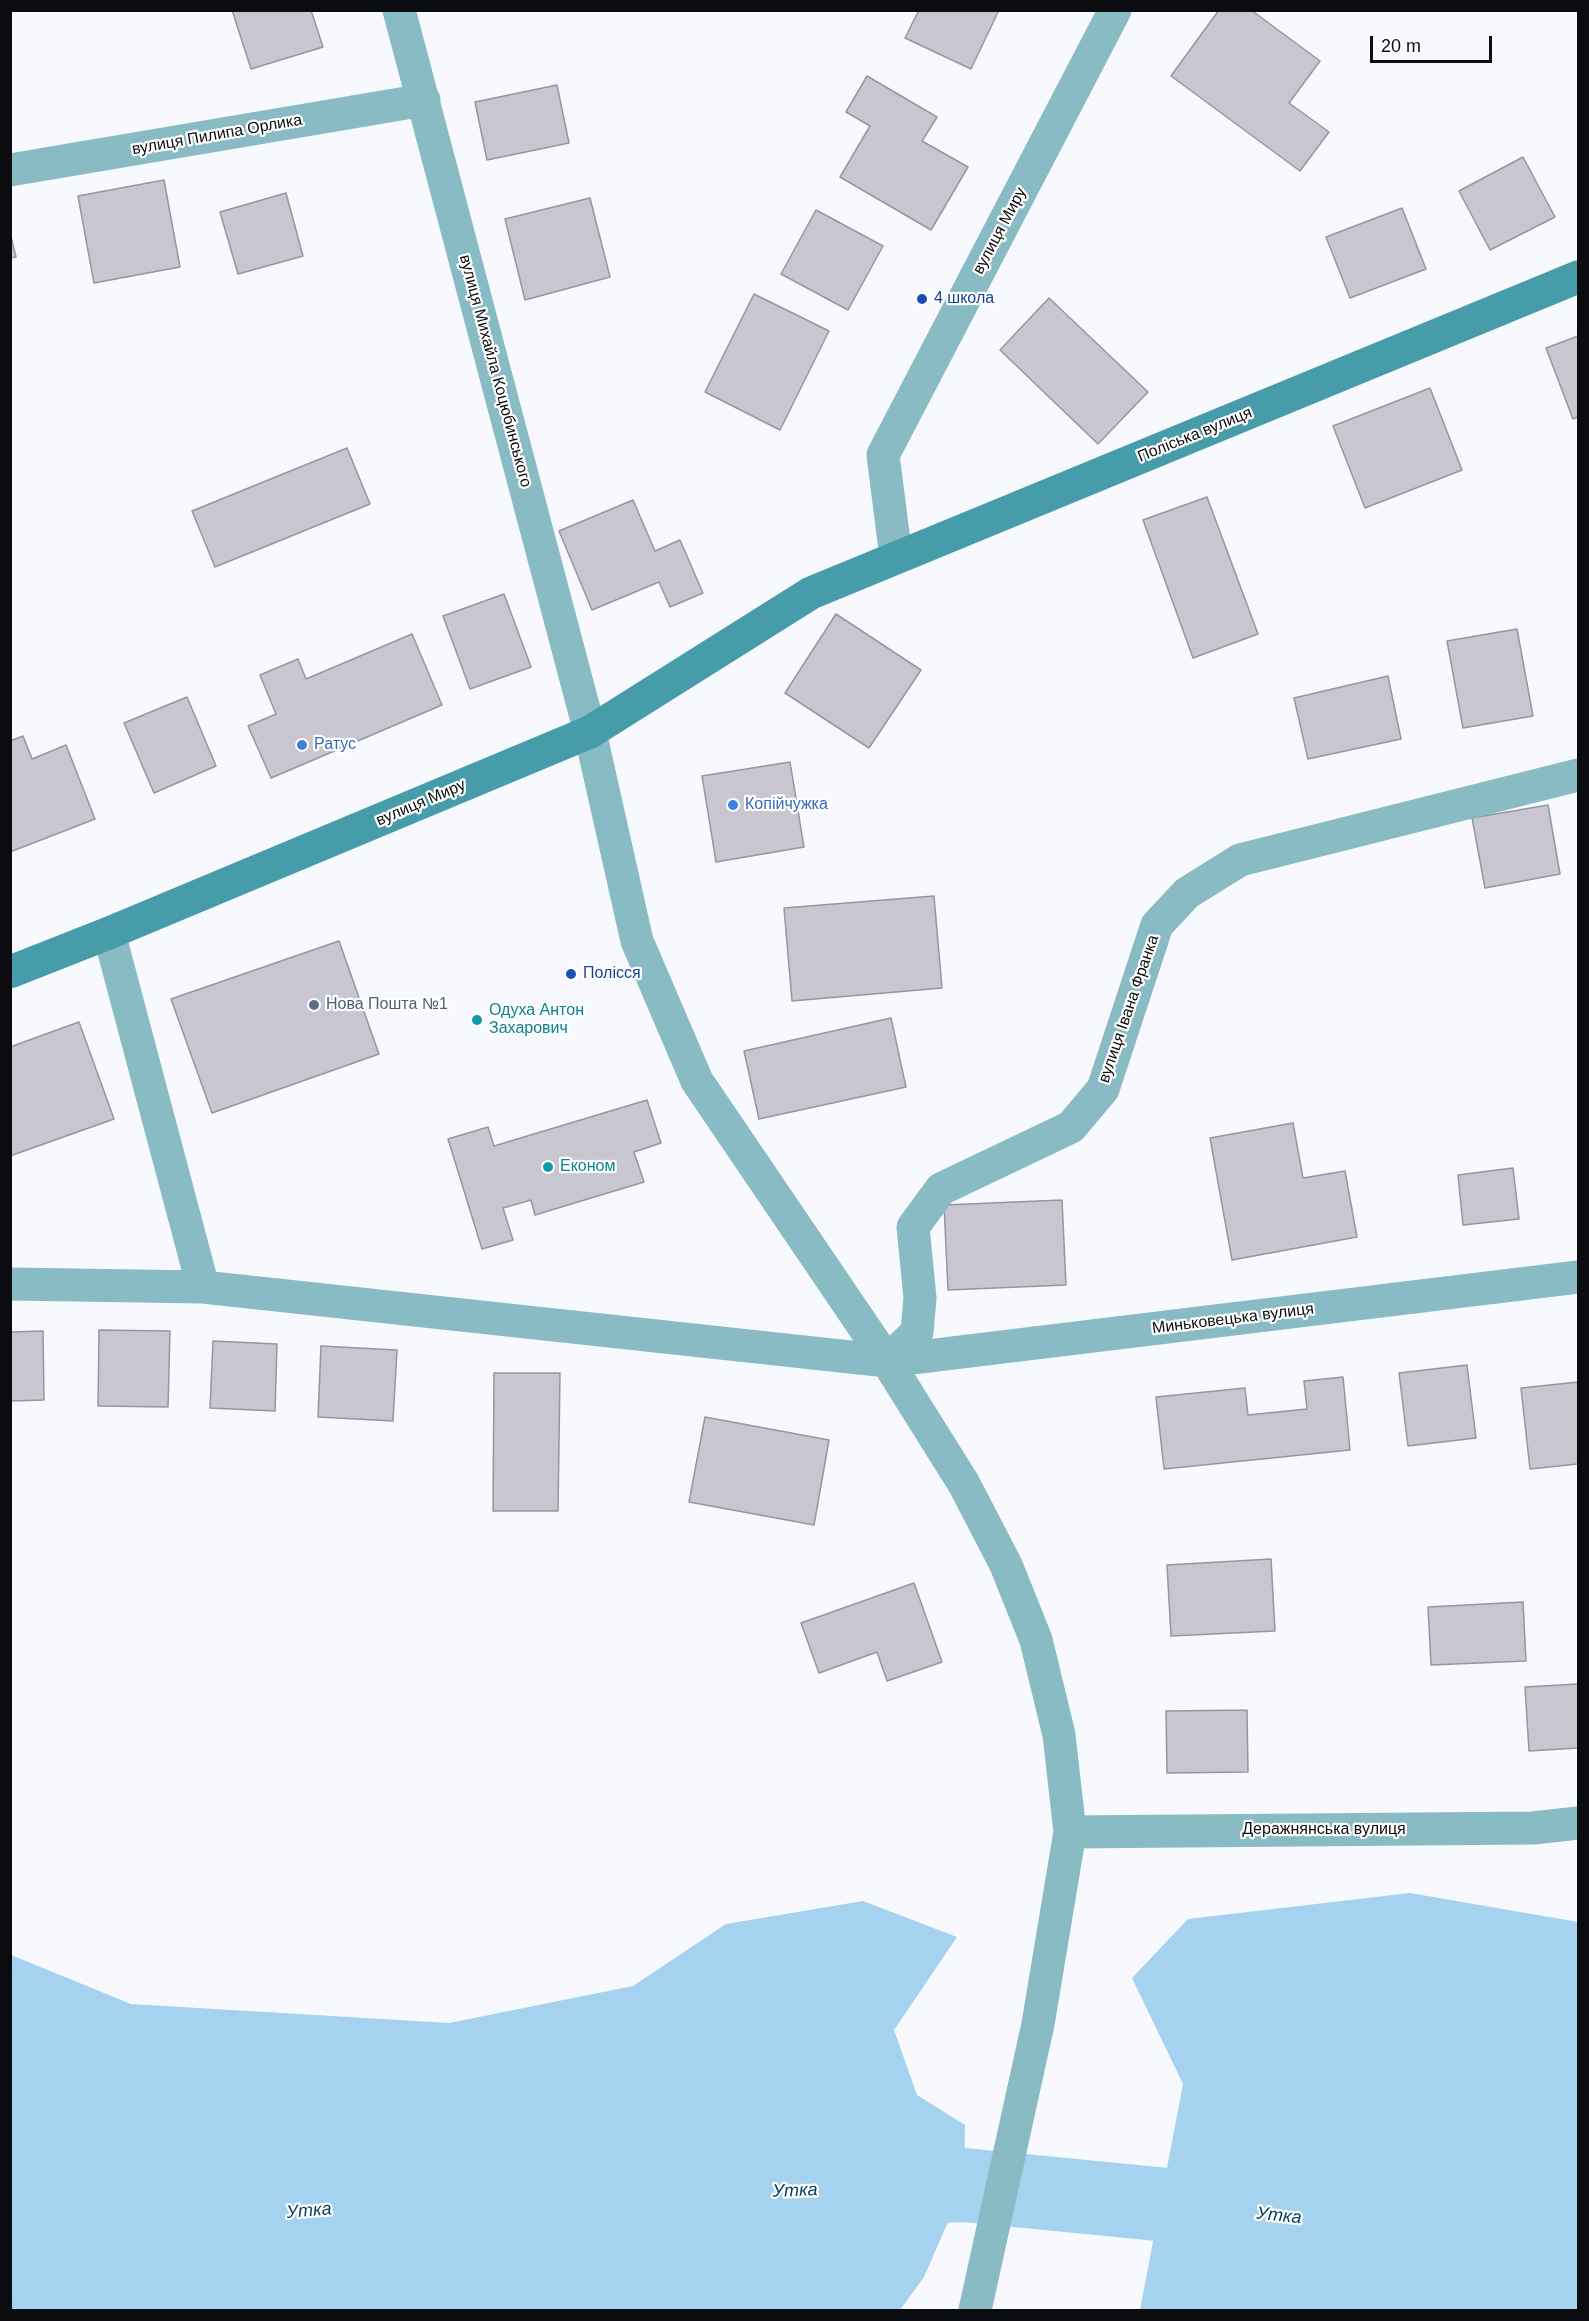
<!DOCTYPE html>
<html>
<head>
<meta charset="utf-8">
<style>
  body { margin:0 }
  #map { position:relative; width:1589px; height:2321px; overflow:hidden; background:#f7f9fe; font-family:Helvetica,sans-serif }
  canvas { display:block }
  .frame { position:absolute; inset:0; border:12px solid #0b0c10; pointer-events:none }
  .scale { position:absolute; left:1370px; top:36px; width:122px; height:27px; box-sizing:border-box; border:3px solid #0b0c10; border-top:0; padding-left:8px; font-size:18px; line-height:21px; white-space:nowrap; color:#0b0c10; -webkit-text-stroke:4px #fff; paint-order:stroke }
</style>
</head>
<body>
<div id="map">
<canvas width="1589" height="2321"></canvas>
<div class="frame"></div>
<div class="scale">20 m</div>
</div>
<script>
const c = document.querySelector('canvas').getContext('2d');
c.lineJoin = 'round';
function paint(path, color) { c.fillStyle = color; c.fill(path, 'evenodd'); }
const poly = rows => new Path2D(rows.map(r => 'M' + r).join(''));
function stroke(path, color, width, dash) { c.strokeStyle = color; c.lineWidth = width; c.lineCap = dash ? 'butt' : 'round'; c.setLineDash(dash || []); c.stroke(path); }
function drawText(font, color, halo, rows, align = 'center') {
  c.font = font + ' Helvetica,sans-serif'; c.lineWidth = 4.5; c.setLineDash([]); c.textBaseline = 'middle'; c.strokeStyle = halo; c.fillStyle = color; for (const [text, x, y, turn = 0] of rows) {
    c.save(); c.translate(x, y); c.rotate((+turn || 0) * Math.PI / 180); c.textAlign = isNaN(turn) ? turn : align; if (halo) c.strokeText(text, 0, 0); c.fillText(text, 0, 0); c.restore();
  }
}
const water = poly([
  [1410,1893,1578,1922,1578,2310,1140,2310,1183,2084,1132,1978,1188,1919],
  [863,1901,957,1937,894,2030,917,2095,965,2125,964,2185,924,2277,900,2310,11,2310,11,1955,131,2004,449,2023,633,1986,726,1924]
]);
const river = poly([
  [863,2189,964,2185,1259,2214]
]);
const building = poly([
  [232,10,311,10,323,47,251,69,232,10],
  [919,10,999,10,971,69,905,38,919,10],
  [1219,10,1251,10,1320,61,1289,103,1329,132,1300,171,1171,76,1219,10],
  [867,76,937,117,922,141,968,167,931,230,840,177,870,126,846,112,867,76],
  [557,85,569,143,487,160,475,102,557,85],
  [1523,157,1555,217,1490,250,1459,191,1523,157],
  [164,180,180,267,94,283,78,196,164,180],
  [286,193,303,256,238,274,220,212,286,193],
  [590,198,610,277,525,300,505,219,590,198],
  [1402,208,1426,269,1350,298,1326,237,1402,208],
  [816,210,883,246,848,310,781,274,816,210],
  [10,233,16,257,10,258,10,233],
  [754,294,829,331,780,430,705,392,754,294],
  [1049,298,1148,392,1098,444,1000,350,1049,298],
  [1578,336,1578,417,1573,419,1546,348,1578,336],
  [1430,388,1462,470,1365,508,1333,426,1430,388],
  [347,448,370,504,215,567,192,511,347,448],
  [1207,497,1258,634,1193,658,1143,520,1207,497],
  [633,500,655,551,680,540,703,593,670,607,659,582,592,610,559,531,633,500],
  [504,594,531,667,470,689,443,616,504,594],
  [836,614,921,670,869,748,785,693,836,614],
  [1517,629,1533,716,1463,728,1447,641,1517,629],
  [412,634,442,705,271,778,248,726,276,714,260,675,298,659,306,679,412,634],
  [1388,676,1401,739,1308,759,1294,698,1388,676],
  [187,697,216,766,154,793,124,723,187,697],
  [23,736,32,759,66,745,95,819,10,852,10,741,23,736],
  [790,762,804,847,716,862,702,776,790,762],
  [1548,805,1560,874,1485,888,1472,818,1548,805],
  [934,896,942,988,792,1001,784,908,934,896],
  [339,941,379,1054,212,1113,171,999,339,941],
  [891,1018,906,1087,759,1119,744,1051,891,1018],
  [79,1022,114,1119,10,1156,10,1047,79,1022],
  [647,1100,661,1143,634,1152,644,1182,535,1215,531,1200,503,1208,513,1240,482,1249,448,1139,488,1127,494,1146,647,1100],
  [1293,1123,1303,1178,1345,1171,1357,1237,1232,1260,1210,1138,1293,1123],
  [1513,1168,1519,1219,1463,1225,1458,1175,1513,1168],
  [1062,1200,1066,1285,948,1290,944,1205,1062,1200],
  [99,1330,170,1331,168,1407,98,1406,99,1330],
  [43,1331,44,1400,10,1401,10,1332,43,1331],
  [213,1341,277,1344,275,1411,210,1408,213,1341],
  [321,1346,397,1350,393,1421,318,1417,321,1346],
  [1467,1365,1476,1438,1408,1446,1399,1373,1467,1365],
  [494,1373,560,1373,558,1511,493,1511,494,1373],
  [1343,1377,1350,1450,1164,1469,1156,1397,1245,1388,1248,1415,1307,1409,1304,1381,1343,1377],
  [1578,1382,1578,1464,1530,1469,1521,1388,1578,1382],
  [705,1417,829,1440,814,1525,689,1502,705,1417],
  [1271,1559,1275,1631,1171,1636,1167,1565,1271,1559],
  [914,1583,942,1662,887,1681,877,1652,819,1673,801,1623,914,1583],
  [1523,1602,1526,1661,1431,1665,1428,1607,1523,1602],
  [1578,1684,1578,1748,1529,1751,1525,1687,1578,1684],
  [1247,1710,1248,1772,1167,1773,1166,1711,1247,1710]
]);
const minor = poly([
  [399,10,590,732,637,941,697,1081,887,1361,964,1484,1006,1565,1036,1640,1059,1735,1070,1832,1038,2024,975,2310],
  [10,170,424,100],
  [896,557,883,455,1115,10],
  [109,933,203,1287],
  [10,1284,203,1287,887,1361,1578,1277],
  [887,1361,917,1332,920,1298,913,1227,941,1189,1071,1127,1103,1089,1157,925,1187,893,1240,860,1578,775],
  [1070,1832,1533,1828,1578,1823]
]);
const secondary = poly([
  [10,972,109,933,590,732,811,593,1578,277]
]);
const markers = [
  [922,299,6,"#1a4fb4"],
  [302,745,6,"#3f7fe0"],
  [733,805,6,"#3f7fe0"],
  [571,974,6,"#1a4fb4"],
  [314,1005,6,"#5c6f8a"],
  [477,1020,6,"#0f9aa8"],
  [548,1167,6,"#0f9aa8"]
];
const streetNames = [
  ["вулиця Пилипа Орлика",217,135,-10],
  ["вулиця Миру",1000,231,-62],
  ["вулиця Михайла Коцюбинського",495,371,75],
  ["Поліська вулиця",1195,435,-22],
  ["вулиця Миру",421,803,-23],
  ["вулиця Івана Франка",1129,1009,-71],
  ["Миньковецька вулиця",1233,1319,-7],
  ["Деражнянська вулиця",1324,1830]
];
const transitNames = [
  ["4 школа",934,299],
  ["Полісся",583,974]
];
const shopNames = [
  ["Ратус",314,745],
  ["Копійчужка",745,805]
];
const serviceNames = [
  ["Нова Пошта №1",326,1005]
];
const cultureNames = [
  ["Одуха Антон",489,1011],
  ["Захарович",489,1029],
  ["Економ",560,1167]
];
const waterNames = [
  ["Утка",795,2191,-2],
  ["Утка",309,2211,-5],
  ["Утка",1279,2216,6]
];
paint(water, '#a4d2ef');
stroke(river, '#a4d2ef', 74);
paint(building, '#c7c6d1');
stroke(building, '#9795a0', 1.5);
stroke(minor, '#88bbc4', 33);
stroke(secondary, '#479ca9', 33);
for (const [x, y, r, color] of markers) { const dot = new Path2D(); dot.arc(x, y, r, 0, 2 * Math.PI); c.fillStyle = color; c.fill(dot); stroke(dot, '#fff', 2); }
drawText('16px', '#0b0c10', '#fff', streetNames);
drawText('16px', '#164399', '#fff', transitNames, 'left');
drawText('16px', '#366cbe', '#fff', shopNames, 'left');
drawText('16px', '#4e5e75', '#fff', serviceNames, 'left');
drawText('16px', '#0d838f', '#fff', cultureNames, 'left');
drawText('italic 18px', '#04415d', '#fff', waterNames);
</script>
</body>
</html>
